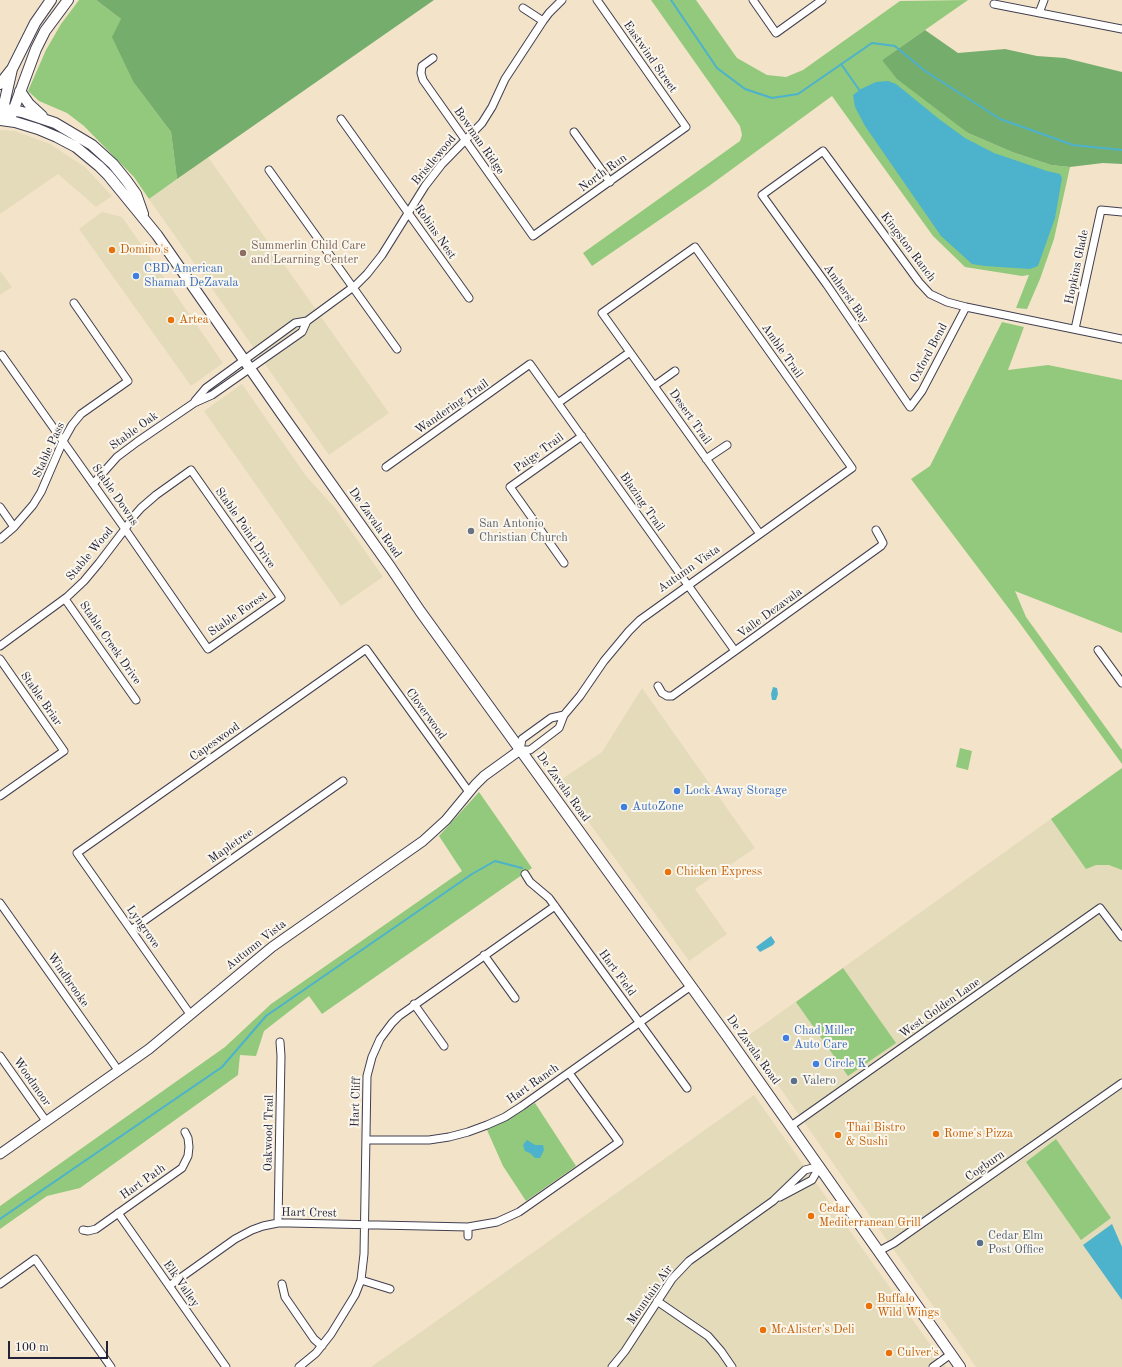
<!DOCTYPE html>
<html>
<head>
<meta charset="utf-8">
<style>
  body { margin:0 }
  #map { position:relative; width:1122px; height:1367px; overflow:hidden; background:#f3e4c9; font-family:"Old Standard TT",serif }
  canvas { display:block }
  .scale { position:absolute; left:8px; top:1341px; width:100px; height:18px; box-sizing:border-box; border:2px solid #22223b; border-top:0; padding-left:5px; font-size:12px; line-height:14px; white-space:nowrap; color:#22223b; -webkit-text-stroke:3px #fbf7ec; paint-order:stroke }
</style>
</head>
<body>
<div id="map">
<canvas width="1122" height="1367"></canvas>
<div class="scale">100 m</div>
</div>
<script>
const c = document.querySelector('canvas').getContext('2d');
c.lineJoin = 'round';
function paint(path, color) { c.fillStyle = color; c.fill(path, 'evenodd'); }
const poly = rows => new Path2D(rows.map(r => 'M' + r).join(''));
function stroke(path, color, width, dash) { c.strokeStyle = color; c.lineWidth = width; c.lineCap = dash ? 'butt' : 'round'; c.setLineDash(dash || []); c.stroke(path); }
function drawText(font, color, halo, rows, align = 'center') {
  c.font = font + ' "Old Standard TT",serif'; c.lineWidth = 4; c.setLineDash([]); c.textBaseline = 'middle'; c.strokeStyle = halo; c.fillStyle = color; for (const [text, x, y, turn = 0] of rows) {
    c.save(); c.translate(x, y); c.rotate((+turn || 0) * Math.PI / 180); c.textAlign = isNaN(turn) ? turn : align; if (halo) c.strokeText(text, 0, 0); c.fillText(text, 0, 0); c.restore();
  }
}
const built = poly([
  [0,130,15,131,50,144,85,167,112,196,96,207,58,174,0,214],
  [208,157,389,413,329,455,149,199],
  [102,212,122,217,223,363,191,386,79,229],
  [0,271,12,287,0,295],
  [242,384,306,476,335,508,383,577,341,606,204,411],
  [642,688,755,848,695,889,727,934,689,961,559,781,602,752],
  [1122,768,1122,1367,976,1367,745,1038],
  [754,1095,946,1367,371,1367,462,1303]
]);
const green = poly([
  [79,0,96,0,121,19,134,83,171,132,177,179,149,199,134,177,84,126,67,113,39,101,28,91,46,50,61,24],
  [651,0,696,0,737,58,767,75,786,77,803,70,900,1,968,0,882,60,968,133,1012,152,1051,165,1070,167,1054,239,1040,279,1027,309,1016,308,1029,275,1022,276,965,267,933,236,832,96,709,186,592,266,583,253,740,141,742,135,740,126],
  [1002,322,1024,327,1008,370,1048,365,1122,380,1122,633,1015,591,1026,617,1122,750,1122,764,1019,622,911,479,930,466],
  [960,748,972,751,968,770,956,767],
  [1122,768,1122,870,1109,865,1096,865,1086,869,1051,819],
  [479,792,532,868,322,1014,309,996,264,1031,256,1056,240,1055,238,1075,80,1188,47,1196,0,1229,0,1206,225,1047,271,1004,462,871,439,836],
  [843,968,896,1043,848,1076,796,1002],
  [535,1103,576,1166,526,1201,503,1166,487,1130,516,1115],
  [1056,1139,1111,1218,1081,1240,1026,1162]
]);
const forest = poly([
  [96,0,434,0,177,179,171,132,134,83,112,37,121,19],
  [925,30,958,53,1005,49,1037,56,1065,58,1122,72,1122,164,1103,163,1070,167,1051,165,1012,152,968,133,897,79,882,60]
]);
const water = poly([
  [888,81,896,84,939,119,965,138,994,153,1047,171,1060,174,1062,178,1055,218,1038,266,1030,269,985,266,972,264,941,236,865,126,855,107,853,95,861,89,876,82],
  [773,687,777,688,778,694,776,700,772,700,771,694],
  [771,936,775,942,773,945,760,952,756,947],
  [527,1140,535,1145,543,1145,544,1150,540,1158,535,1158,530,1153,525,1151,523,1145],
  [1112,1224,1122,1247,1122,1300,1083,1245]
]);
const stream = poly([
  [671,0,717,68,745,89,772,98,798,94,872,43,895,46,925,71,1000,119,1073,145,1122,150],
  [841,64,860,91],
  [0,1219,222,1067,266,1016,472,874,495,861,522,868]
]);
const minor = poly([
  [753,0,776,33,822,0],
  [994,4,1122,29],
  [523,8,543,21],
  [1039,13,1044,0],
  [433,58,422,66,421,73,423,80,533,236,686,127,597,0],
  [341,119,469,298],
  [574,132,610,182],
  [269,170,397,349],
  [966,307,922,391,910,407,827,285,762,195,823,151,919,282,930,294,947,302,966,307,1122,339],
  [1075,329,1101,210,1122,212],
  [654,386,675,371],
  [195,401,206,388,295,323,307,321],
  [558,403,630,352],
  [706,459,727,445],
  [386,467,530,364,735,651],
  [93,484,117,457,137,442,194,403,212,395,302,332,307,321,356,285,367,274,382,255,425,186,442,164,482,123,492,107,505,79,543,21,549,13,562,0],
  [0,507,14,527],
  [0,539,14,527,33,505,41,492,63,441,72,425,81,414,128,381,74,303],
  [564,563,510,487,582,436],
  [65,599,136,700],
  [0,646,67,597,84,581,99,563,125,529,134,516,141,508,156,495,191,470,281,598,208,649,125,529,2,355],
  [1098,650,1122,683],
  [0,659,64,751,0,796],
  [658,686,662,693,667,696,672,696,735,651,881,546,883,543,881,539,876,530],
  [564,715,551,718,522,739,520,750,530,750,559,728,564,715,580,696,604,661,629,631,640,620,852,468,695,247,602,313,760,534],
  [525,874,530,882,549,898,687,1088],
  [0,903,118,1070],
  [131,930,343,781],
  [484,955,515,998],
  [414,1004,444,1046],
  [190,1014,77,853,366,649,469,792],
  [0,1056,46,1121],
  [791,1126,1100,908,1122,937],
  [366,1140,429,1140,449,1137,468,1132,487,1125,505,1117,522,1106,691,986],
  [780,1197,812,1180,820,1166],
  [118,1213,226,1367],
  [278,1223,281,1056,280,1042],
  [468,1227,468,1236],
  [83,1230,88,1231,96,1229,182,1168,188,1156,189,1147,188,1138,185,1132],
  [879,1251,894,1243,1122,1083],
  [361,1280,390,1289],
  [0,1284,35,1259,111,1367],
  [282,1284,285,1297,314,1339,322,1346],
  [169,1286,235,1239,252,1230,263,1226,278,1223,289,1223,468,1227,497,1222,519,1212,619,1142,569,1073],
  [657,1301,708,1336,721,1351,732,1367],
  [299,1367,316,1353,331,1334,355,1295,361,1280,364,1254,367,1076,372,1057,380,1039,392,1023,399,1016,555,906],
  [612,1367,625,1351,672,1279,689,1261,773,1201,805,1170,820,1166],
  [933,1367,951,1354]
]);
const tertiary = poly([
  [0,1154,149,1049,272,947,423,841,446,820,475,785,484,776,520,750]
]);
const secondary = poly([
  [0,84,11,70],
  [20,91,29,104,42,116],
  [0,108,22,112,55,123,92,145,113,164,126,180,136,194,143,214],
  [5,114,3,109,12,69,35,23,51,0],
  [12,114,36,49,45,31,68,0],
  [0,120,15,122,38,129,57,137,76,147,99,166,108,175,157,235,281,413,391,568,420,611,727,1036,960,1367]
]);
const markers = [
  [112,250,4,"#e8710a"],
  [243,253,4,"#8d6e63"],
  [136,276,4,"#3f7fe0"],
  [171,320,4,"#e8710a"],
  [471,531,4,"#6b7280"],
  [677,791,4,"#3f7fe0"],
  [624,807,4,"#3f7fe0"],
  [668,872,4,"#e8710a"],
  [786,1038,4,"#3f7fe0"],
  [816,1064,4,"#3f7fe0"],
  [794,1081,4,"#5c6f8a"],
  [936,1134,4,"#e8710a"],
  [838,1135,4,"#e8710a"],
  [811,1216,4,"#e8710a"],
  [980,1243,4,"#5c6f8a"],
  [869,1306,4,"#e8710a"],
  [763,1330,4,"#e8710a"],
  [889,1353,4,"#e8710a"]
];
const streetNames = [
  ["Eastwind Street",650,57,55],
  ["Bowman Ridge",479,141,55],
  ["Bristlewood",434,160,-50],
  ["North Run",603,173,-36],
  ["Robins Nest",435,232,55],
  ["Kingston Ranch",908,247,53],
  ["Hopkins Glade",1077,267,-78],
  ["Amherst Bay",846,294,55],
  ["Amble Trail",782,351,55],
  ["Oxford Bend",929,353,-62],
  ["Wandering Trail",452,407,-35],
  ["Desert Trail",690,417,55],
  ["Stable Oak",134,431,-36],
  ["Stable Pass",49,450,-65],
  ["Paige Trail",539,453,-36],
  ["Stable Downs",115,495,55],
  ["Blazing Trail",642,502,55],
  ["De Zavala Road",375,523,55],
  ["Stable Point Drive",245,528,55],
  ["Stable Wood",90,554,-50],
  ["Autumn Vista",689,569,-35],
  ["Valle Dezavala",770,613,-36],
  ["Stable Forest",238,614,-35],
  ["Stable Creek Drive",110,643,55],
  ["Stable Briar",41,699,55],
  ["Cloverwood",426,714,54],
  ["Capeswood",215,742,-35],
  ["De Zavala Road",563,787,54],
  ["Mapletree",231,846,-35],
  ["Lyngrove",143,927,55],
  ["Autumn Vista",256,945,-38],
  ["Hart Field",617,973,54],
  ["Windbrooke",68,980,55],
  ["West Golden Lane",940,1008,-35],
  ["De Zavala Road",753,1050,54],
  ["Woodmoor",32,1082,55],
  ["Hart Ranch",533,1084,-35],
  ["Hart Cliff",356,1102,-88],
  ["Oakwood Trail",269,1133,-89],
  ["Cogburn",985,1166,-35],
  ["Hart Path",143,1182,-35],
  ["Hart Crest",309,1213,1],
  ["Elk Valley",181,1284,55],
  ["Mountain Air",650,1295,-55]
];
const educationNames = [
  ["Summerlin Child Care",251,246],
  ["and Learning Center",251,260]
];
const foodNames = [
  ["Domino's",120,250],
  ["Artea",179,320],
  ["Chicken Express",676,872],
  ["Thai Bistro",846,1128],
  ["& Sushi",846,1142],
  ["Rome's Pizza",944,1134],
  ["Cedar",819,1209],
  ["Mediterranean Grill",819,1223],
  ["Buffalo",877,1299],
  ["Wild Wings",877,1313],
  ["McAlister's Deli",771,1330],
  ["Culver's",897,1353]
];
const shopNames = [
  ["CBD American",144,269],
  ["Shaman DeZavala",144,283],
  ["Lock Away Storage",685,791],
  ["AutoZone",632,807],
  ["Chad Miller",794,1031],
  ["Auto Care",794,1045],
  ["Circle K",824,1064]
];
const worshipNames = [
  ["San Antonio",479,524],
  ["Christian Church",479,538]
];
const serviceNames = [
  ["Valero",802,1081],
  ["Cedar Elm",988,1236],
  ["Post Office",988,1250]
];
paint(built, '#e3dbba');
paint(green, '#92c97c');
paint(forest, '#75ad6c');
paint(water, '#4db2cc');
stroke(stream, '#4db2cc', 2);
stroke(minor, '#413f50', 9);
stroke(tertiary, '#413f50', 11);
stroke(secondary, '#413f50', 12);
stroke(minor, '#fff', 7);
stroke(tertiary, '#fff', 9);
stroke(secondary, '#fff', 10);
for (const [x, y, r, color] of markers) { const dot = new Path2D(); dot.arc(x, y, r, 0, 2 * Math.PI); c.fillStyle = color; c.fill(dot); stroke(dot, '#fbf7ec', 1.5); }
drawText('12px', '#22223b', '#fbf7ec', streetNames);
drawText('12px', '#785e54', '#fbf7ec', educationNames, 'left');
drawText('12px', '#c56008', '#fbf7ec', foodNames, 'left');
drawText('12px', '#366cbe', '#fbf7ec', shopNames, 'left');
drawText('12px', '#5b616d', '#fbf7ec', worshipNames, 'left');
drawText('12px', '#4e5e75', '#fbf7ec', serviceNames, 'left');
</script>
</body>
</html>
